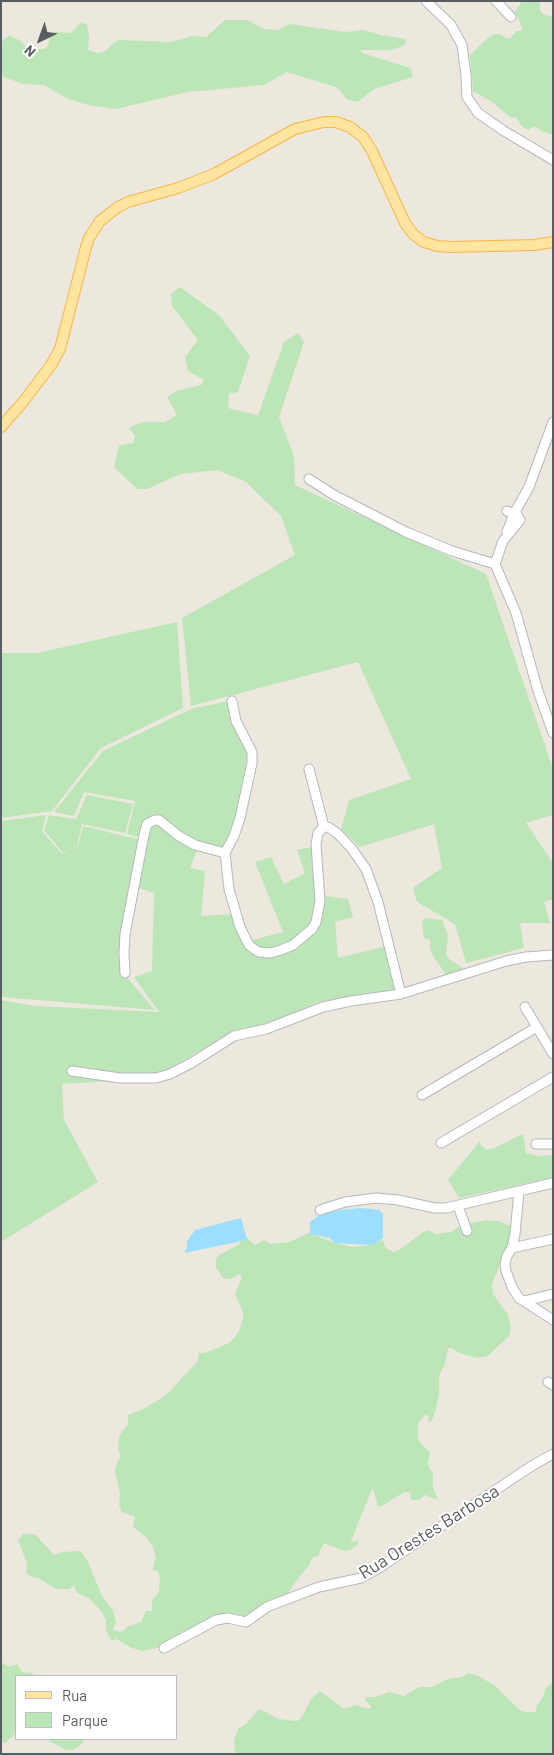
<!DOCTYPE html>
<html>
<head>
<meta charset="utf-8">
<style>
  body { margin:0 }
  #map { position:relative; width:554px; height:1755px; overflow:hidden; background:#ece8de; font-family:Barlow,sans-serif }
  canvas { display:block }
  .frame { position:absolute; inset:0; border:2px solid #585d61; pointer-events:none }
  .legend { position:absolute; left:15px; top:1675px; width:162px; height:65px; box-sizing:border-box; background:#fff; border:1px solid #bcbec0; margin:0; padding:6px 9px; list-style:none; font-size:15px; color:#585d61 }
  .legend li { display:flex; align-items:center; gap:10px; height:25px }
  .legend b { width:25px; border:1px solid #bcbec0 }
  .north { position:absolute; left:15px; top:15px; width:50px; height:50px; -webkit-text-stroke:4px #fff; paint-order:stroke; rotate:222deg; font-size:14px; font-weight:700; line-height:20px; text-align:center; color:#585d61 }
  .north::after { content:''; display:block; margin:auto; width:18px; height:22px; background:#585d61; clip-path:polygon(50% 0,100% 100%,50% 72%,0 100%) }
</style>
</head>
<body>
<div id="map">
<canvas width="554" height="1755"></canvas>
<div class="frame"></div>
<ul class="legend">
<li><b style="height:6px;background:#ffe5a0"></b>Rua</li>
<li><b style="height:14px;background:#bde6b8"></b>Parque</li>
</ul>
<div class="north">N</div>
</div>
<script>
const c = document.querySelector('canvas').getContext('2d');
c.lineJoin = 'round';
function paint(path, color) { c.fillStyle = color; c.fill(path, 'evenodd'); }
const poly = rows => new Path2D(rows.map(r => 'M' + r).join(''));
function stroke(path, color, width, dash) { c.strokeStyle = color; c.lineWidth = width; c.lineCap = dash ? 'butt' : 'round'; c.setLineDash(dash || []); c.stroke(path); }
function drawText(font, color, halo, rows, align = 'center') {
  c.font = font + ' Barlow,sans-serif'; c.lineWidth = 4; c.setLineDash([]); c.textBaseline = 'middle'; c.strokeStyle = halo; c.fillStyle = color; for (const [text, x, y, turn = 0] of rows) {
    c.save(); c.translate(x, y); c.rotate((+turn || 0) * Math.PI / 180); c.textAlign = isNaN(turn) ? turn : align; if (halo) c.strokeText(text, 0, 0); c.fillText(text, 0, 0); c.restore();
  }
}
const green = poly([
  [522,1,540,1,540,11,545,15,553,17,553,135,544,132,534,126,528,130,521,126,517,118,510,117,492,102,473,91,470,55,488,38,494,34,500,34,506,38,511,38,516,31,521,31,522,28,518,17,514,13],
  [225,20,247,20,264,29,277,30,290,24,346,32,362,30,381,35,406,39,405,45,392,50,360,50,362,53,411,68,413,77,374,89,358,102,346,99,338,88,287,72,264,85,188,92,116,109,88,105,68,99,44,85,23,84,1,76,1,42,9,35,19,40,29,49,45,49,49,44,49,38,54,32,71,33,80,23,87,24,89,38,88,50,97,53,106,51,112,44,119,40,170,42,193,36,206,37],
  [180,287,220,316,250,356,238,392,229,394,228,408,258,415,284,342,298,333,304,342,279,417,294,456,295,485,486,574,553,769,553,815,526,823,553,863,553,899,544,902,550,923,520,923,524,948,466,963,455,924,417,902,413,888,442,868,434,824,360,847,341,829,349,800,411,779,358,662,191,706,182,618,295,555,281,516,246,482,217,470,181,474,147,489,137,489,114,467,119,445,133,443,135,436,129,428,143,422,165,422,177,415,167,397,176,391,201,385,204,380,188,371,185,357,198,340,172,306,171,294],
  [177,622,183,708,101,748,52,811,1,818,1,653,37,653],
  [229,701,248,752,236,819,224,850,203,844,151,818,140,837,127,834,135,801,84,792,74,816,54,812,103,751,191,709],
  [87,795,133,804,125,833,82,824,77,846,63,853,44,830,49,815,76,819],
  [46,815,42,831,62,854,78,846,83,826,141,840,124,974,155,1010,1,997,1,821],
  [161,824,198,848,190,868,205,871,201,916,234,914,249,952,274,956,298,947,316,929,326,896,348,899,353,917,335,922,338,958,386,946,399,992,318,1002,264,1026,229,1034,161,1073,127,1076,128,1080,62,1084,64,1120,98,1182,1,1242,1,1000,34,1006,159,1012,134,977,152,971,154,893,136,887,149,825],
  [313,847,316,914,309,929,294,940,281,947,264,949,255,947,252,940,283,932,255,862,271,857,284,884,305,873,297,850],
  [424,918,442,920,448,935,446,955,450,960,462,967,464,971,444,979,445,975,443,970,433,956,430,948,430,940,424,938,422,921],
  [523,1134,526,1153,539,1156,553,1155,553,1178,459,1198,448,1180,479,1142,486,1150,497,1147],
  [487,1220,498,1221,506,1224,514,1228,518,1237,502,1259,492,1284,493,1294,508,1315,511,1327,509,1336,488,1356,477,1358,459,1353,452,1348,448,1348,445,1364,439,1376,439,1394,434,1416,431,1421,428,1423,429,1416,425,1415,418,1423,418,1440,430,1453,428,1463,430,1470,433,1472,433,1488,438,1500,425,1495,419,1500,413,1500,410,1498,411,1493,404,1492,384,1505,378,1507,374,1491,372,1489,351,1541,352,1542,358,1540,358,1544,350,1550,344,1551,326,1544,324,1544,320,1550,319,1556,313,1557,309,1565,293,1585,283,1601,238,1624,220,1621,198,1629,189,1640,175,1647,161,1647,142,1651,132,1648,116,1639,111,1641,106,1630,106,1620,102,1612,89,1598,77,1593,74,1585,70,1589,56,1589,40,1579,28,1575,26,1572,27,1563,18,1540,23,1534,35,1534,54,1555,62,1552,81,1551,88,1562,102,1596,113,1610,116,1622,113,1629,114,1630,122,1632,127,1627,141,1622,146,1611,152,1611,152,1600,159,1592,160,1576,157,1571,152,1569,156,1558,153,1547,147,1538,133,1527,135,1517,122,1512,119,1505,120,1493,115,1472,116,1465,121,1456,118,1450,119,1436,128,1424,128,1415,145,1408,160,1399,168,1393,197,1362,199,1353,205,1353,229,1343,234,1338,239,1331,243,1319,243,1312,235,1294,242,1277,239,1274,234,1278,224,1279,216,1268,216,1259,219,1255,238,1245,245,1236,255,1245,264,1240,271,1244,289,1242,309,1233,335,1243,353,1247,371,1245,382,1240,387,1249,394,1252,402,1248,423,1232,429,1230,437,1235,441,1233,451,1232,458,1227,467,1224],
  [1,1662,9,1667,17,1664,22,1672,32,1673,35,1676,16,1676,16,1733,5,1743,1,1741],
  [468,1673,479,1676,495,1686,520,1710,525,1712,536,1712,537,1705,542,1699,546,1688,553,1682,553,1754,235,1753,234,1740,238,1729,246,1724,258,1710,262,1710,278,1719,297,1721,301,1718,312,1698,320,1691,344,1709,355,1705,369,1709,371,1706,365,1700,366,1697,375,1697,389,1692,404,1696,419,1687,431,1687,448,1679,462,1677],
  [46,1739,85,1739,82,1744,73,1750,66,1750]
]);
const water = poly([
  [362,1208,379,1210,383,1214,383,1238,373,1245,334,1243,330,1238,310,1234,310,1222,318,1216,339,1210],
  [241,1218,247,1240,184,1253,187,1248,187,1241,195,1230]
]);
const minor = poly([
  [426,1,451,25,462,45,466,75,467,97,478,113,504,131,553,160],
  [496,1,511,17],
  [309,479,334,495,406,532,452,551,495,564],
  [507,511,518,516,520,520,503,541,495,564,516,613,538,691,553,733],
  [507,532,514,514,529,487,553,422],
  [232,701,236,721,252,752,252,763,240,818,234,836,225,853,229,889,240,927,249,945,254,949,259,952,270,953,281,950,293,945,312,929,316,922,320,901,316,844,318,833,324,827],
  [309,769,324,827],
  [324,827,328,827,337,833,352,849,366,869,378,902,401,994],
  [125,973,124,953,125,934,144,835,147,824,155,820,159,820,179,836,195,845,225,853],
  [525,1007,553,1054],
  [72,1071,120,1078,156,1078,170,1074,193,1062,234,1036,266,1029,323,1007,351,1001,401,994,506,961,526,957,553,955],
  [422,1095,537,1027],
  [441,1143,553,1077],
  [536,1144,553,1144],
  [519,1191,515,1234,512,1248,507,1256,505,1264,506,1271,512,1287,519,1298,553,1320],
  [458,1206,467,1231],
  [320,1210,345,1202,376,1198,398,1200,435,1208,446,1208,553,1183],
  [512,1248,553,1239],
  [524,1301,553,1294],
  [548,1382,553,1385],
  [164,1648,216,1620,228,1618,246,1622,267,1607,277,1603,319,1587,361,1578,379,1568,530,1467,553,1454]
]);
const major = poly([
  [1,427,23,402,51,365,60,349,86,247,89,238,100,221,118,207,128,202,178,188,214,174,295,129,324,122,336,122,350,127,363,137,372,151,405,223,413,234,424,242,437,246,452,247,534,245,553,242]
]);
const streetNames = [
  ["Rua Orestes Barbosa",429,1532,-32]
];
paint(green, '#bde6b8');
paint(water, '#9bdeff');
stroke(minor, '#b5b8bd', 11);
stroke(major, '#f9b54a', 12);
stroke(minor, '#fff', 9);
stroke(major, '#ffe5a0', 10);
drawText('18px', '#585d61', '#fff', streetNames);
</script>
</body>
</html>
